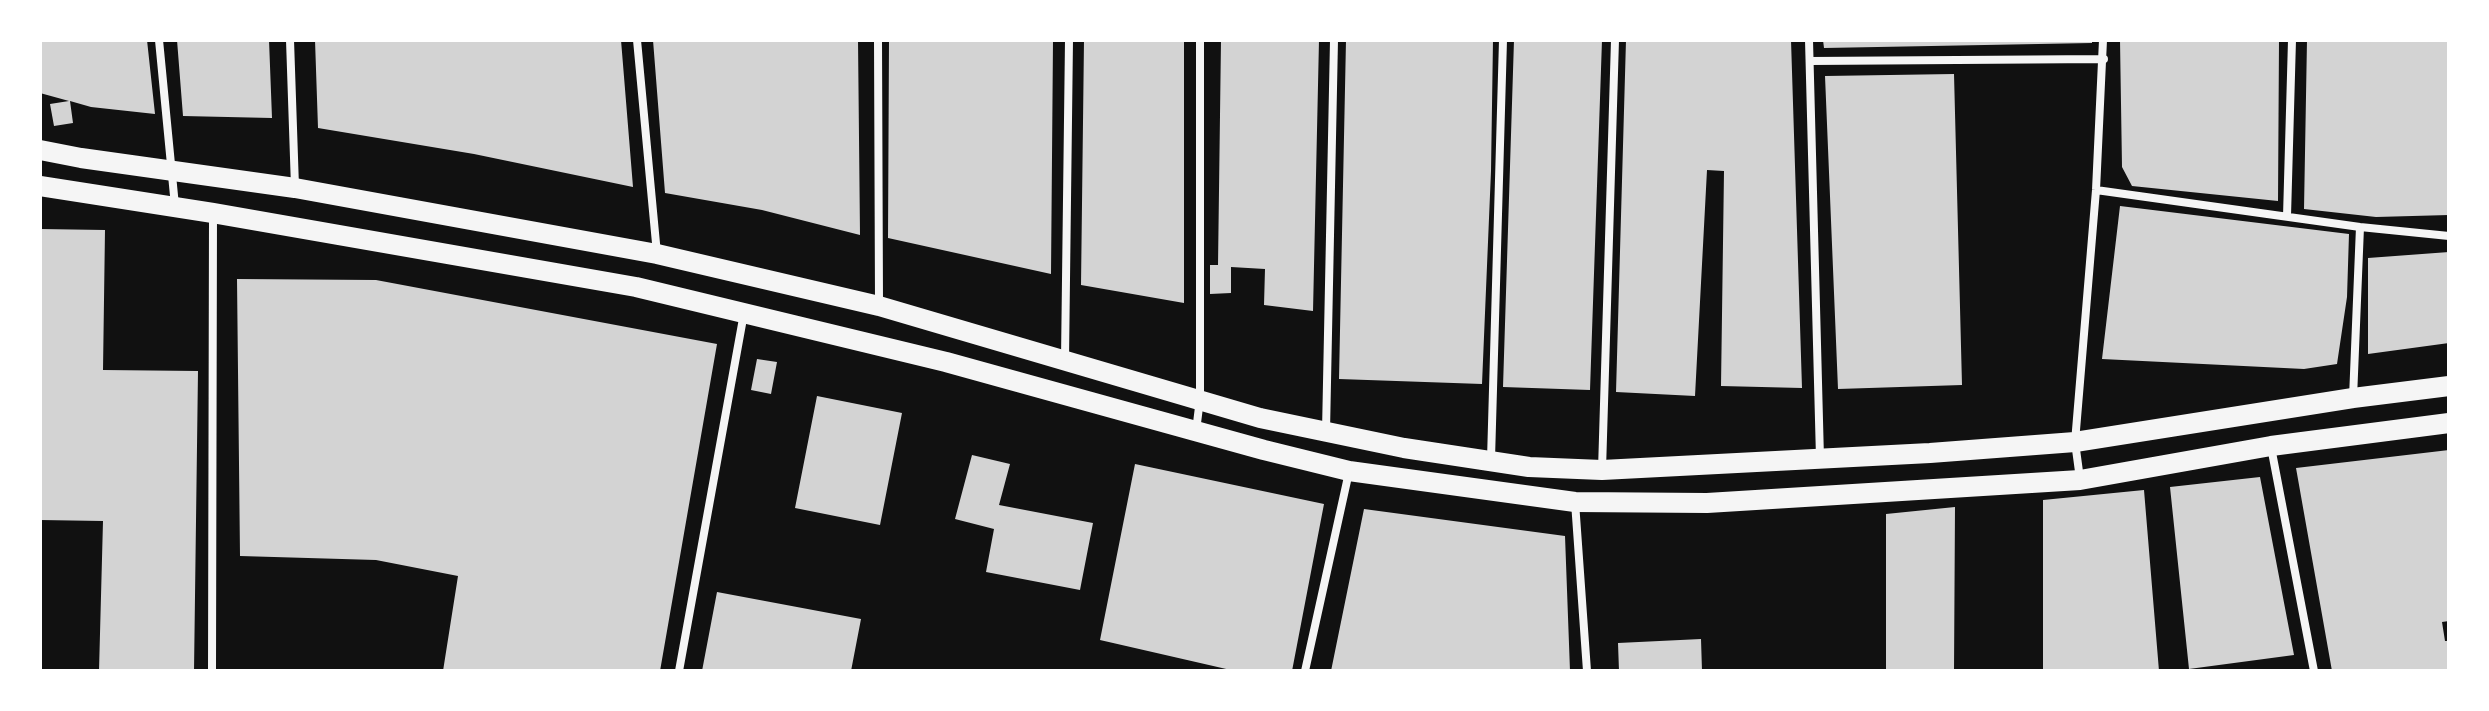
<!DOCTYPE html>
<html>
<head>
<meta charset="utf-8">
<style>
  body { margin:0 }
  #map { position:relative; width:2489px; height:711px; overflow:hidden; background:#111; font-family:"Alegreya Sans",sans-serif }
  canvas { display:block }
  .frame { position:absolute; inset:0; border:42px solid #fff; pointer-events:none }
</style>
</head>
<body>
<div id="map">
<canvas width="2489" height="711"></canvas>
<div class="frame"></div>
</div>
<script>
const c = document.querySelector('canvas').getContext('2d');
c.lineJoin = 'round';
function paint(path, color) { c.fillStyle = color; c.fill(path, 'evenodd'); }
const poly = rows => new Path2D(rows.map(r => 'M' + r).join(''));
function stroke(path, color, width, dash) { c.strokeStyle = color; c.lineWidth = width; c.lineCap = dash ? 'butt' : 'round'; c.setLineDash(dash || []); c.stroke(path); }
const building = poly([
  [40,40,147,40,155,114,91,107,70,101,73,123,54,126,50,104,69,101,40,93],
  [177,40,269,40,272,118,183,116],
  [315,40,621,40,633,187,474,154,318,128],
  [653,40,858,40,860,235,762,210,665,193],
  [889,40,1053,40,1051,274,888,238],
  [1084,40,1184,40,1184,303,1081,285],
  [1221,40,1319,40,1313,311,1264,305,1265,269,1231,267,1231,293,1210,294,1210,265,1218,265],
  [1346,40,1493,40,1491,171,1482,384,1339,379],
  [1514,40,1602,40,1590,390,1503,387],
  [1626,40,1791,40,1802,388,1721,386,1724,171,1707,170,1695,396,1616,392],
  [1823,40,2092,40,2092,43,1824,48],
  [2120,40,2279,40,2278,201,2132,186,2122,167],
  [2307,40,2449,40,2449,215,2376,217,2304,209],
  [1954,74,1962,385,1838,389,1825,76],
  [2120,206,2349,234,2347,297,2337,364,2304,369,2102,359],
  [40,229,105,230,103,370,198,371,194,671,99,671,103,521,40,520],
  [2449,252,2449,343,2368,354,2368,258],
  [237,279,376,280,717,344,660,671,443,671,458,576,376,560,240,556],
  [757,359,777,362,771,394,751,390],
  [817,396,902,413,880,525,795,508],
  [2449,450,2449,621,2442,622,2445,641,2449,641,2449,671,2332,671,2296,468],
  [972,455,1010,464,999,505,1093,523,1080,590,986,572,994,529,955,519],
  [1135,464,1324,504,1292,671,1235,671,1100,640],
  [2260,477,2294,655,2189,669,2170,487],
  [2144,490,2159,671,2043,671,2043,500],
  [1955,507,1954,671,1886,671,1886,514],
  [1364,509,1565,536,1570,671,1331,671],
  [717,592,861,619,851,671,702,671],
  [1701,639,1702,671,1619,671,1618,643]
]);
const minor = poly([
  [159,40,175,206],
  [290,40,295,187],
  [637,40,657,254],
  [878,40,879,303],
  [1809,40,1820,458],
  [1810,61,2104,59],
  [2096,190,2360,227,2449,236],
  [2287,216,2292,40],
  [1065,359,1069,40],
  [2353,398,2360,227],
  [1196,431,1200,399,1200,40],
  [1326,431,1334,40],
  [2271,447,2314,671],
  [1491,459,1503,40],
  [1602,470,1615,40],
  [2080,479,2075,442,2096,190,2103,40],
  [1575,502,1587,671],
  [212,671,213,213],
  [679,671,744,313],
  [1305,671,1349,472]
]);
const primary = poly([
  [40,150,81,158,295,188,657,254,879,306,1260,418,1404,448,1529,467,1602,470,1930,453,2075,442,2353,398,2449,386],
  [40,186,213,213,636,287,946,362,1264,450,1349,471,1575,502,1707,503,2080,480,2271,446,2449,423]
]);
paint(building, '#d3d3d3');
stroke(minor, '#f5f5f5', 8);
stroke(primary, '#f5f5f5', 20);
</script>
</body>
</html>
